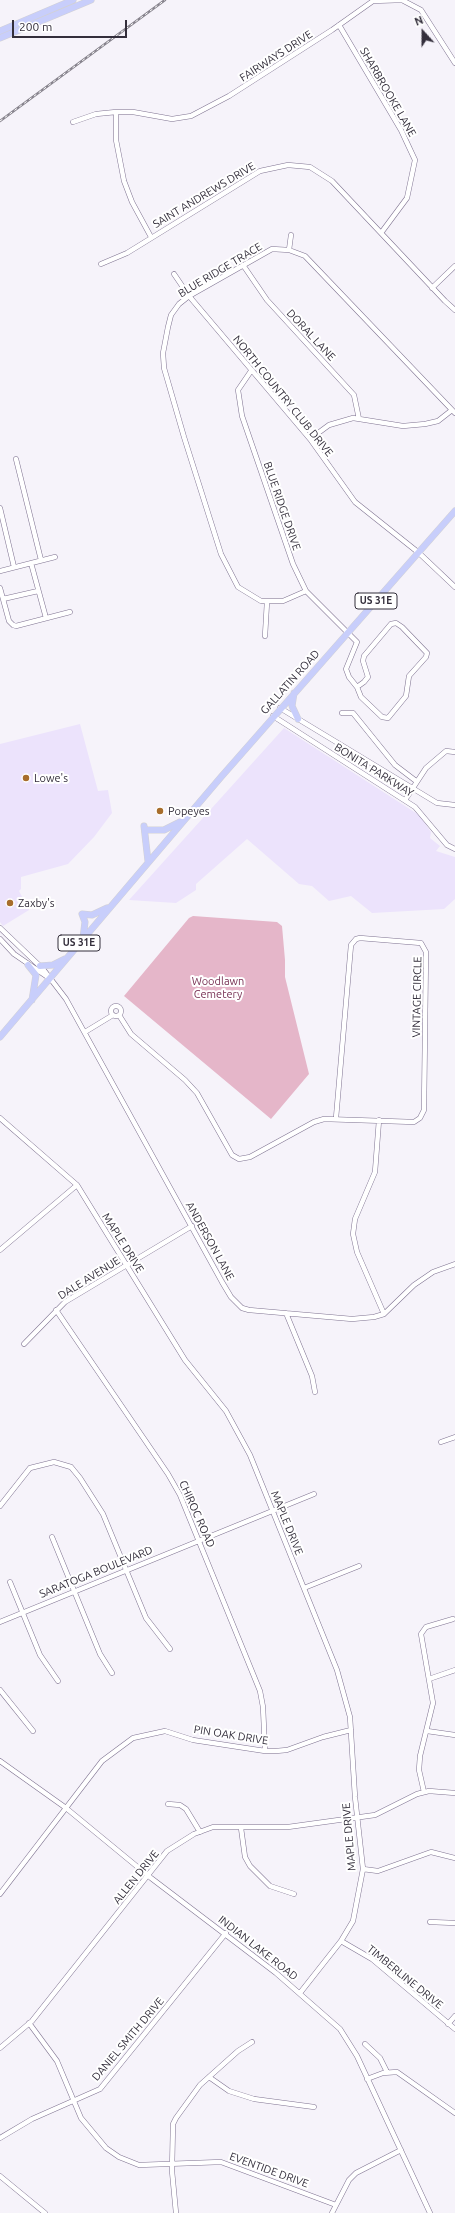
<!DOCTYPE html>
<html>
<head>
<meta charset="utf-8">
<style>
  body { margin:0 }
  #map { position:relative; width:455px; height:2213px; overflow:hidden; background:#f6f3fa; font-family:Ubuntu,sans-serif }
  canvas { display:block }
  .north { position:absolute; left:403px; top:12px; width:40px; height:40px; -webkit-text-stroke:3px #fff; paint-order:stroke; rotate:339deg; font-size:11px; font-weight:700; line-height:16px; text-align:center; color:#332e3b }
  .north::after { content:''; display:block; margin:auto; width:14px; height:18px; background:#332e3b; clip-path:polygon(50% 0,100% 100%,50% 72%,0 100%) }
  .scale { position:absolute; left:12px; top:20px; width:115px; height:18px; box-sizing:border-box; border:2px solid #332e3b; border-top:0; padding-left:5px; font-size:12px; line-height:14px; white-space:nowrap; color:#332e3b; -webkit-text-stroke:3px #fff; paint-order:stroke }
</style>
</head>
<body>
<div id="map">
<canvas width="455" height="2213"></canvas>
<div class="north">N</div>
<div class="scale">200 m</div>
</div>
<script>
const c = document.querySelector('canvas').getContext('2d');
c.lineJoin = 'round';
function paint(path, color) { c.fillStyle = color; c.fill(path, 'evenodd'); }
const poly = rows => new Path2D(rows.map(r => 'M' + r).join(''));
function stroke(path, color, width, dash) { c.strokeStyle = color; c.lineWidth = width; c.lineCap = dash ? 'butt' : 'round'; c.setLineDash(dash || []); c.stroke(path); }
function drawText(font, color, halo, rows, align = 'center') {
  c.font = font + ' Ubuntu,sans-serif'; c.lineWidth = 4; c.setLineDash([]); c.textBaseline = 'middle'; c.strokeStyle = halo; c.fillStyle = color; for (const [text, x, y, turn = 0] of rows) {
    c.save(); c.translate(x, y); c.rotate((+turn || 0) * Math.PI / 180); c.textAlign = isNaN(turn) ? turn : align; if (halo) c.strokeText(text, 0, 0); c.fillText(text, 0, 0); c.restore();
  }
}
const built = poly([
  [80,724,98,791,108,790,112,813,94,837,68,864,21,877,21,889,19,891,29,910,3,926,0,922,0,744],
  [284,728,419,815,431,832,430,838,440,846,436,851,455,857,455,899,444,909,372,913,351,896,329,901,312,886,299,884,247,839,196,884,196,890,176,903,129,900]
]);
const green = poly([
  [193,916,277,922,282,926,285,960,285,977,309,1074,271,1119,124,996,189,918]
]);
const minor = poly([
  [339,25,401,130,415,160,407,198,381,233],
  [116,112,116,140,124,181,132,202,151,237],
  [73,122,96,114,116,112,133,112,172,119,191,116,229,96,332,30,373,1,402,0,421,10,455,63],
  [289,250,291,235],
  [101,264,127,253,260,171,288,165,310,167,332,181,445,301,455,310],
  [243,265,267,300,354,395,359,419],
  [174,274,189,296,310,439,355,502,419,553,455,587],
  [432,288,455,266],
  [251,371,238,390,242,416,293,564,306,591,357,642,346,669,349,677,357,687,364,682,368,677,363,661,364,656,391,624,396,623,402,627,427,653,426,657,409,676,406,696,388,718,382,717,361,697,357,687],
  [310,439,329,425,353,418,403,426,425,424,438,421,452,410],
  [16,459,41,560],
  [0,508,14,567],
  [31,563,46,618],
  [0,571,55,557],
  [0,588,9,621,13,625,16,626,70,612],
  [306,591,283,601,261,601,238,587,221,554,184,437,164,368,163,353,168,327,171,315,179,304,189,296,272,249,289,250,305,256,455,413],
  [3,599,38,591],
  [265,636,267,602],
  [280,708,437,803,455,805],
  [342,713,353,713,395,765,416,781],
  [273,716,415,807,447,845,455,849],
  [405,800,426,768,446,751,455,752],
  [0,928,43,969,66,999,222,1282,231,1297,242,1308,249,1310,352,1319,374,1317,384,1314,414,1285,433,1272,455,1264],
  [0,939,14,954,49,978],
  '111 1011a5 5 0 1 1 10 0a5 5 0 1 1-10 0Z',
  [119,1015,131,1034,185,1080,197,1093,232,1155,239,1159,250,1157,314,1122,324,1119,414,1122,420,1118,424,1110,426,952,421,943,360,938,356,939,351,945,336,1118],
  [85,1032,113,1015],
  [0,1118,77,1185,185,1360,226,1411,250,1455,337,1670,350,1717,355,1797,363,1869,353,1921,341,1941,300,1993],
  [379,1120,375,1172,355,1219,353,1234,357,1252,384,1314],
  [0,1250,77,1185],
  [56,1310,168,1474,180,1495,260,1691,263,1707,265,1751],
  [286,1313,312,1376,315,1392],
  [24,1344,65,1302,192,1226],
  [441,1442,455,1437],
  [0,1506,30,1468,54,1462,71,1467,80,1478,103,1514,146,1618,170,1649],
  [52,1537,100,1654,112,1673],
  [10,1582,40,1655,58,1681],
  [304,1588,359,1566],
  [0,1622,314,1494],
  [429,1679,455,1670],
  [0,1690,33,1731],
  [427,1731,455,1735],
  [0,1761,66,1808,151,1878,276,1973,340,2029,357,2056,430,2213],
  [424,1792,419,1770,420,1756,433,1703,421,1634,426,1627,453,1619],
  [168,1804,180,1805,186,1809,200,1832],
  [241,1828,245,1857,250,1866,270,1886,294,1894],
  [363,1869,378,1871,431,1852,455,1858],
  [0,1894,102,1761,133,1738,165,1731,193,1740,265,1751,276,1751,287,1750,323,1737,351,1730],
  [430,1922,455,1923],
  [341,1941,372,1959,455,2029],
  [29,2023,57,2061,81,2118,106,2148,119,2157,139,2165,221,2162,336,2205],
  [448,2024,455,2016],
  [365,2044,380,2058,387,2072],
  [0,2048,32,2021,167,1851,194,1834,213,1827,288,1827,375,1815,417,1794,429,1791,455,1793],
  [209,2077,229,2091,254,2099,314,2107],
  [367,2079,383,2073,397,2072,455,2113],
  [0,2138,32,2119,100,2089,226,1933],
  [0,2176,45,2213],
  [176,2213,172,2171,173,2124,176,2118,200,2085,238,2051,252,2042],
  [332,2213,349,2180,356,2173,401,2150]
]);
const major = poly([
  [0,31,73,0],
  [0,38,91,0],
  [294,693,292,706,298,719],
  [144,826,148,861],
  [148,830,164,830,180,822],
  [83,938,85,922,82,914,92,915,107,908],
  [28,965,36,975,32,1000],
  [40,966,53,965,65,959],
  [0,1037,221,777,455,511]
]);
const rail = poly([
  [0,121,165,0]
]);
const markers = [
  [26,778,4,"#a76d2c"],
  [160,811,4,"#a76d2c"],
  [10,903,4,"#a76d2c"]
];
const shields = [
  [376,601,42],
  [79,943,42]
];
const shieldNames = [
  ["US 31E",376,601],
  ["US 31E",79,943]
];
const streetNames = [
  ["FAIRWAYS DRIVE",276,56,-33],
  ["SHARBROOKE LANE",388,92,60],
  ["SAINT ANDREWS DRIVE",204,195,-31],
  ["BLUE RIDGE TRACE",220,270,-31],
  ["DORAL LANE",311,335,47],
  ["NORTH COUNTRY CLUB DRIVE",283,396,51],
  ["BLUE RIDGE DRIVE",282,506,71],
  ["GALLATIN ROAD",290,682,-48],
  ["BONITA PARKWAY",374,770,32],
  ["VINTAGE CIRCLE",417,997,-89],
  ["ANDERSON LANE",210,1241,61],
  ["MAPLE DRIVE",123,1243,58],
  ["DALE AVENUE",89,1278,-32],
  ["CHIROC ROAD",197,1514,66],
  ["MAPLE DRIVE",287,1523,68],
  ["SARATOGA BOULEVARD",96,1572,-22],
  ["PIN OAK DRIVE",231,1735,9],
  ["MAPLE DRIVE",349,1837,-95],
  ["ALLEN DRIVE",136,1877,-51],
  ["INDIAN LAKE ROAD",258,1948,38],
  ["TIMBERLINE DRIVE",405,1977,39],
  ["DANIEL SMITH DRIVE",128,2039,-50],
  ["EVENTIDE DRIVE",269,2170,20]
];
const poiNames = [
  ["Lowe's",34,778],
  ["Popeyes",168,811],
  ["Zaxby's",18,903]
];
const parkNames = [
  ["Woodlawn",218,981],
  ["Cemetery",218,994]
];
paint(built, '#ece3fc');
paint(green, '#e5b6c9');
stroke(minor, '#7f7391', 5.5);
stroke(major, '#d2d1d4', 7);
stroke(minor, '#fff', 4.5);
stroke(major, '#c8cefb', 6);
stroke(rail, '#87838d', 2.5);
stroke(rail, '#fff', 1, [3]);
for (const [x, y, r, color] of markers) { const dot = new Path2D(); dot.arc(x, y, r, 0, 2 * Math.PI); c.fillStyle = color; c.fill(dot); stroke(dot, '#fff', 1.5); }
for (const [x, y, w] of shields) { const box = new Path2D(); box.roundRect(x - w / 2, y - 8, w, 16, 3); c.fillStyle = '#fff'; c.fill(box); stroke(box, '#332e3b', 1); }
drawText('bold 10px', '#332e3b', null, shieldNames);
drawText('11px', '#332e3b', '#fff', streetNames);
drawText('11px', '#332e3b', '#fff', poiNames, 'left');
drawText('11px', '#773053', '#fff', parkNames);
</script>
</body>
</html>
